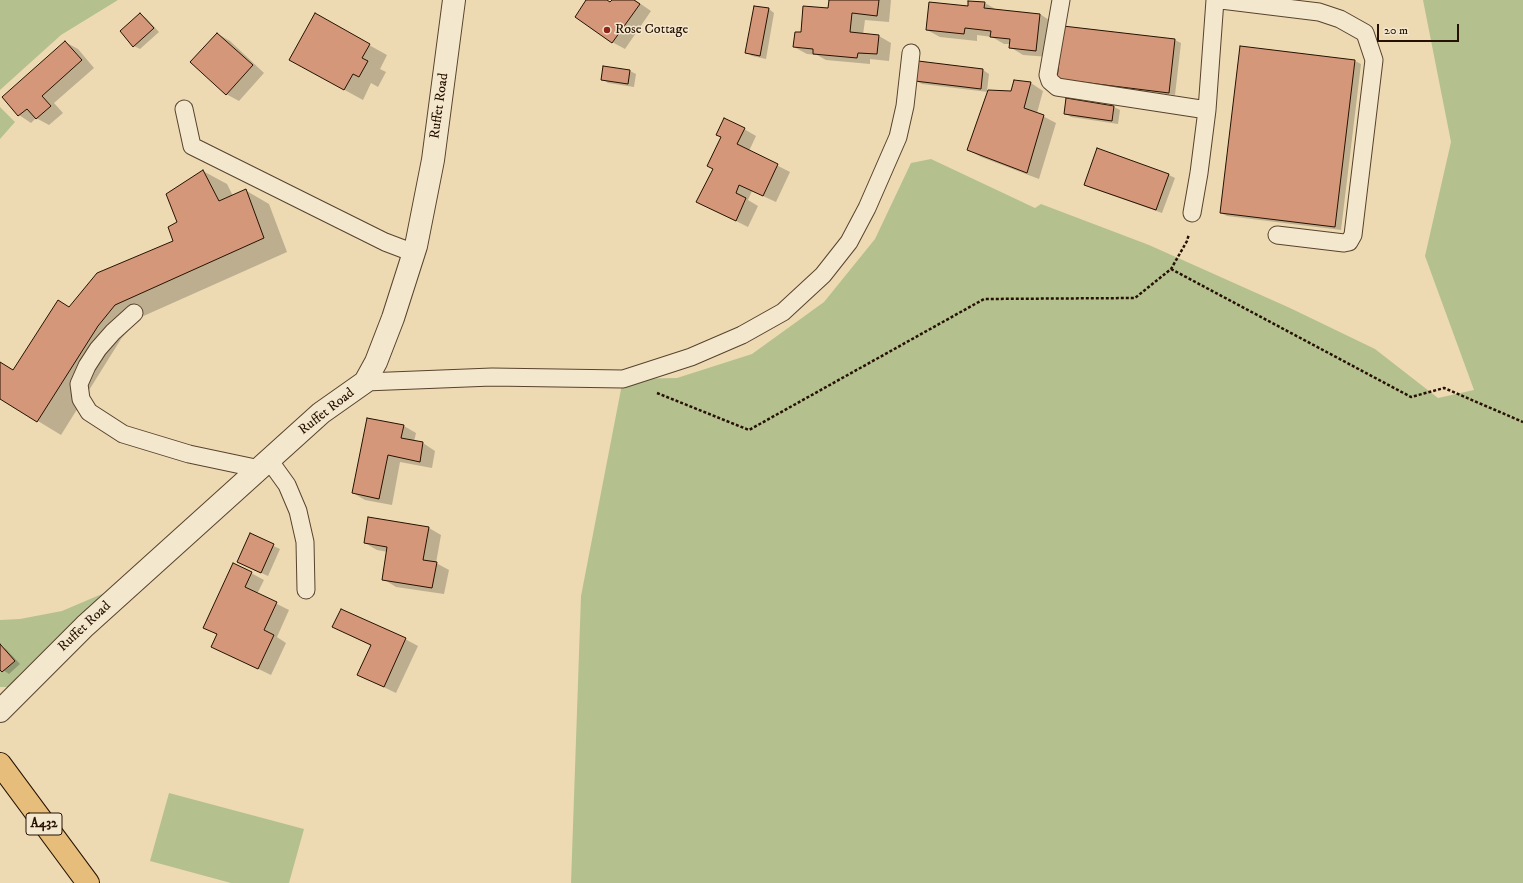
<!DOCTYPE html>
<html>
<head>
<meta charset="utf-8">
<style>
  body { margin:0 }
  #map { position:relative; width:1523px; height:883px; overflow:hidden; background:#eddab3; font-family:"IM FELL DW Pica",serif }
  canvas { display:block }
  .scale { position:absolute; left:1377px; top:24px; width:82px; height:18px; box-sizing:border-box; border:2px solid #261100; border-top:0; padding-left:5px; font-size:12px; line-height:14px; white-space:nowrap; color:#261100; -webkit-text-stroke:3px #f3e7ce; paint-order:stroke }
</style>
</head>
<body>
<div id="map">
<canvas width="1523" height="883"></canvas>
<div class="scale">20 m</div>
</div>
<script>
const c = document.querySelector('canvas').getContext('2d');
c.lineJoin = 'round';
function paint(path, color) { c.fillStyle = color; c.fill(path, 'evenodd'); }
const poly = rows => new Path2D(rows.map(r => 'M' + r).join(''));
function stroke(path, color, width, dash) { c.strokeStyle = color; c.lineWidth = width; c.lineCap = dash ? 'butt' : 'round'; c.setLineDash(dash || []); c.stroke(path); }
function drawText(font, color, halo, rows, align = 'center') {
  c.font = font + ' "IM FELL DW Pica",serif'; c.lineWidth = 3; c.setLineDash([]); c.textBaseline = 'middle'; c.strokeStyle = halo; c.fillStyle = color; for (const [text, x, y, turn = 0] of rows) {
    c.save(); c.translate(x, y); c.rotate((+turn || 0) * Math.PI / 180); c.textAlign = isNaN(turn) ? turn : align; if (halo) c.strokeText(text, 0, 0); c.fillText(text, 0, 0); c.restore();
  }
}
const green = poly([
  [0,0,118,0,61,35,0,90],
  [1423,0,1523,0,1523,883,571,883,581,596,623,379,677,378,752,354,824,302,875,239,911,163,931,159,1035,208,1041,204,1149,245,1290,308,1375,349,1438,398,1474,390,1425,256,1451,142],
  [0,107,15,122,0,139],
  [116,588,12,687,0,687,0,620,20,619,62,611],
  [169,793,304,829,289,883,231,883,150,861]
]);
const shadow = poly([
  [588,0,607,0,611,3,613,0,635,0,651,11,625,49,612,42],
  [830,0,891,0,889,22,865,20,863,35,879,36,891,43,889,61,870,59,870,64,826,60,817,55,807,54,794,47,802,33,829,9],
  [985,3,997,10,1040,14,1052,22,1049,57,1023,55,1010,47,1011,44,1004,44,992,37,977,35,977,41,940,37,927,30,969,7],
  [769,9,774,13,766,59,752,56,746,52],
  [140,14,146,18,159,32,140,49,134,46],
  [218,34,230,41,264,73,239,101,226,94],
  [1175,40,1181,43,1175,95,1064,82],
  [65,42,78,49,94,68,54,103,63,113,49,125,36,118,31,123,19,115],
  [369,45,387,55,380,69,386,72,378,87,371,83,363,100,308,70],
  [1355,61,1361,64,1341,230,1227,216,1221,213],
  [919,62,983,70,989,74,987,91,1012,92,1031,83,1043,91,1037,113,1056,123,1039,179,981,157,968,150,988,92,922,84,916,81],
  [604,67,630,71,636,74,634,87,608,83,602,79],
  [1114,107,1120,110,1118,124,1071,117,1065,113],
  [744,129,756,136,749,151,790,172,776,202,752,191,748,200,758,206,748,227,698,202],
  [1097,149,1169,175,1175,178,1162,213,1091,188,1085,185],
  [203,171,227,184,233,196,245,190,269,204,287,252,139,318,121,339,61,435,0,398,0,362,14,371,69,308,174,242,178,222],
  [404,426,416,433,414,442,423,443,435,451,432,468,400,462,392,505,365,500,353,493],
  [429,528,441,535,436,563,449,570,444,594,396,587,383,579,388,552,377,550,365,543],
  [250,535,280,549,268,576,244,565],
  [251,573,264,580,257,594,289,610,277,637,286,643,271,675,225,653,217,635,204,627],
  [334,627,405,639,418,646,396,693,358,675,371,646],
  [0,646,6,649,20,664,9,674,0,668]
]);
const building = poly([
  [586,0,607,0,610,2,612,0,634,0,640,4,612,43,575,17,586,0],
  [829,0,879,0,877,16,852,13,850,32,879,35,877,54,858,53,857,58,813,54,813,49,793,47,795,32,801,32,803,6,828,8,829,0],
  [968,1,985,2,984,8,1040,14,1036,51,1009,48,1010,39,990,37,991,31,965,28,964,34,926,30,929,2,968,6,968,1],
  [754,6,769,8,760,56,745,53,754,6],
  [140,13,154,28,133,47,120,31,140,13],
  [315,13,370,44,362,58,368,61,359,77,353,74,344,90,289,60,315,13],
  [1063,26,1175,39,1169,93,1057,79,1063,26],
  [217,33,253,65,226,95,190,62,217,33],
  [65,41,82,60,42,96,51,106,36,119,27,109,18,116,2,97,65,41],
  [1240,46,1355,60,1335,227,1220,213,1240,46],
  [918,61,983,69,981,89,915,81,918,61],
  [603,66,630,70,628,84,601,80,603,66],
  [1014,80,1031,82,1024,108,1044,115,1027,173,967,150,988,90,1011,91,1014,80],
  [1066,98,1114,106,1112,121,1064,114,1066,98],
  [724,118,745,128,737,144,778,164,763,196,739,185,736,193,746,198,736,221,696,202,713,169,707,166,721,137,716,135,724,118],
  [1097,148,1169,174,1156,210,1084,185,1097,148],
  [203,170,219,201,246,189,264,238,115,305,98,326,37,422,0,399,0,362,13,370,58,300,69,307,97,273,173,241,168,227,177,222,166,194,203,170],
  [367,418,404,425,401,438,423,442,420,462,388,455,379,499,352,493,367,418],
  [368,517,429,527,423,560,437,562,432,588,382,580,387,547,364,543,368,517],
  [250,533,274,544,261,573,237,562,250,533],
  [233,563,252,572,245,587,277,602,264,630,274,635,258,669,211,647,217,634,203,628,233,563],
  [341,609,406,638,384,687,357,675,371,645,332,627,341,609],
  [0,644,15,661,2,672,0,670,0,644]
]);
const path = poly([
  [1171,269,1411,397,1444,388,1523,422],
  [657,393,749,430,984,299,1135,298,1171,269,1187,241,1189,234]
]);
const lane = poly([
  [1061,0,1048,75,1050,81,1057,87,1207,110],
  [1221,0,1319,12,1340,19,1365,33,1374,60,1353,235,1349,242,1344,243,1277,235],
  [184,109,192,146,385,242,414,253],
  [1192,213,1199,173,1207,110,1215,0],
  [134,313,113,332,98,349,87,366,79,384,81,399,89,412,123,434,189,454,260,469],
  [365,382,492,377,623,379,691,357,742,335,783,312,823,275,849,242,867,208,898,137,905,106,911,53],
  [269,460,287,485,298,511,305,542,306,590]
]);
const street = poly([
  [0,711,85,626,321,413,365,382,376,362,393,318,416,246,433,160,454,0]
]);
const primary = poly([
  [0,764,88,883]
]);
const markers = [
  [607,30,4,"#8f2418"]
];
const shields = [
  [44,824,36]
];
const shieldNames = [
  ["A432",44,824]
];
const poiNames = [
  ["Rose Cottage",615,30]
];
const streetNames = [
  ["Ruffet Road",440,106,-82],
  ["Ruffet Road",327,412,-38],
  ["Ruffet Road",85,627,-43]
];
paint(green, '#b5c08f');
paint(shadow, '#0003');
paint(building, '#d49779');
stroke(building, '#261100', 1);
stroke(lane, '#58432d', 19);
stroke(street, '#58432d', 24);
stroke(primary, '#261100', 24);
stroke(path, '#261100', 2.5, [3, 2]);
stroke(lane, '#f3e7ce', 17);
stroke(street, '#f3e7ce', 22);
stroke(primary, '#e6bd7a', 22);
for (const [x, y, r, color] of markers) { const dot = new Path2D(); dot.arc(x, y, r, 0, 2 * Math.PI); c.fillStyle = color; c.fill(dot); stroke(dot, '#f3e7ce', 1.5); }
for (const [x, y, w] of shields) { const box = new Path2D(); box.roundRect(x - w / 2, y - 11, w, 22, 3); c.fillStyle = '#f3e7ce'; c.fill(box); stroke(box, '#261100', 1); }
drawText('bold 13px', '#261100', null, shieldNames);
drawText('14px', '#261100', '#f3e7ce', poiNames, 'left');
drawText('14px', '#261100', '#f3e7ce', streetNames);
</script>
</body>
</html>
